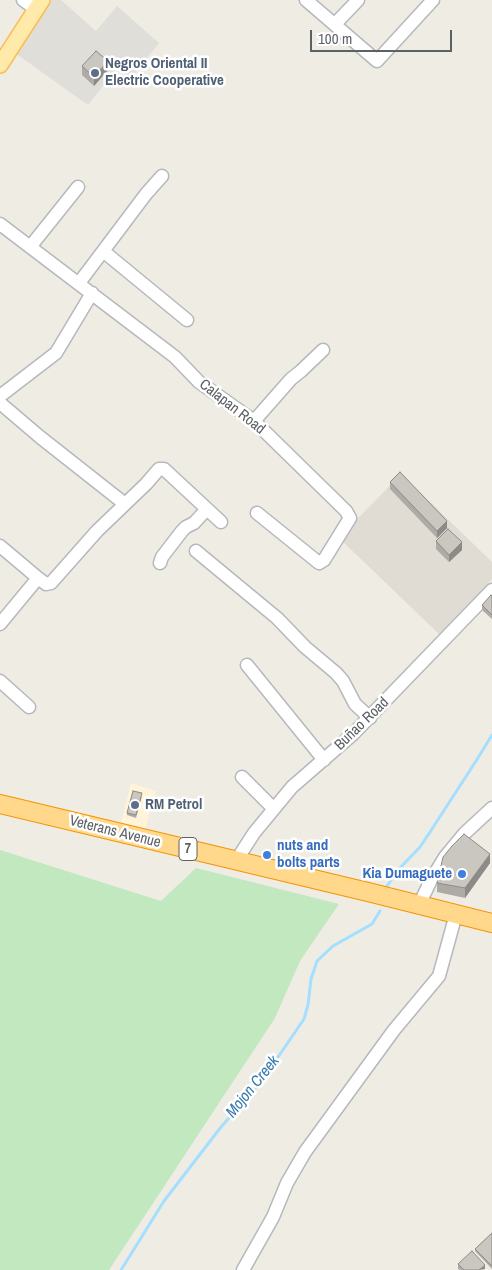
<!DOCTYPE html>
<html>
<head>
<meta charset="utf-8">
<style>
  body { margin:0 }
  #map { position:relative; width:492px; height:1270px; overflow:hidden; background:#efece4; font-family:"Archivo Narrow",sans-serif }
  canvas { display:block }
  .scale { position:absolute; left:310px; top:30px; width:142px; height:22px; box-sizing:border-box; border:2px solid #5c6166; border-top:0; padding-left:6px; font-size:15px; line-height:18px; white-space:nowrap; color:#5c6166; -webkit-text-stroke:4px #fff; paint-order:stroke }
</style>
</head>
<body>
<div id="map">
<canvas width="492" height="1270"></canvas>
<div class="scale">100 m</div>
</div>
<script>
const c = document.querySelector('canvas').getContext('2d');
c.lineJoin = 'round';
function paint(path, color) { c.fillStyle = color; c.fill(path, 'evenodd'); }
const poly = rows => new Path2D(rows.map(r => 'M' + r).join(''));
function stroke(path, color, width, dash) { c.strokeStyle = color; c.lineWidth = width; c.lineCap = dash ? 'butt' : 'round'; c.setLineDash(dash || []); c.stroke(path); }
function drawText(font, color, halo, rows, align = 'center') {
  c.font = font + ' "Archivo Narrow",sans-serif'; c.lineWidth = 5; c.setLineDash([]); c.textBaseline = 'middle'; c.strokeStyle = halo; c.fillStyle = color; for (const [text, x, y, turn = 0] of rows) {
    c.save(); c.translate(x, y); c.rotate((+turn || 0) * Math.PI / 180); c.textAlign = isNaN(turn) ? turn : align; if (halo) c.strokeText(text, 0, 0); c.fillText(text, 0, 0); c.restore();
  }
}
const commercial = poly([
  [131,783,156,791,145,829,121,823]
]);
const industrial = poly([
  [48,0,61,0,96,31,117,6,159,43,131,78,117,68,88,105,15,53]
]);
const education = poly([
  [401,474,492,562,492,579,439,634,339,538]
]);
const green = poly([
  [0,850,161,901,196,868,339,904,300,961,275,1018,109,1270,0,1270]
]);
const stream = poly([
  [386,888,391,880,398,870,420,847,430,832,476,761,492,735],
  [121,1270,164,1201,221,1127,261,1082,304,1019,308,1005,311,979,317,961,333,946,372,924,380,911]
]);
const minor = poly([
  [23,0,36,9],
  [306,0,377,61,433,0],
  [335,24,358,0],
  [0,224,175,357,199,382,254,421,346,511,350,518,324,560,319,563,257,513],
  [30,247,78,187],
  [103,251,187,320],
  [79,283,146,194,162,176],
  [0,396,56,353,92,293],
  [0,403,40,437,125,504],
  [254,421,291,379,301,371,323,350],
  [0,546,38,578],
  [196,551,277,618,305,647,336,673,343,681,355,704,370,718],
  [160,563,162,557,182,531,186,527,194,523,207,509],
  [0,624,38,578,46,584,51,583,97,531,146,484,159,469,164,469,221,522],
  [247,665,324,760],
  [0,681,29,707],
  [242,777,274,809],
  [236,861,254,833,292,787,353,734,492,590],
  [419,905,431,880,445,857,464,834,492,808],
  [243,1270,273,1217,287,1183,305,1152,394,1030,439,976,456,914]
]);
const major = poly([
  [0,65,42,0]
]);
const highway = poly([
  [0,804,372,893,492,923]
]);
const wall = poly([
  [82,66,108,70,94,86,82,75],
  [390,482,447,528,437,538,390,489],
  [436,541,462,550,449,562,436,549],
  [492,596,492,619,482,610,482,605],
  [142,796,136,818,127,815,127,813],
  [490,863,465,898,437,892,437,883],
  [492,1233,492,1269,475,1251,475,1249],
  [458,1264,485,1269,460,1270,458,1269]
]);
const shadedWall = poly([
  [108,61,108,70,94,86,94,77],
  [447,521,447,528,437,538,437,531],
  [462,542,462,550,449,562,449,555],
  [490,854,490,863,465,898,465,888],
  [485,1265,485,1269,479,1270]
]);
const building = poly([
  [96,51,108,61,94,77,82,66,96,51],
  [400,472,447,521,437,531,390,482,400,472],
  [448,529,462,542,449,555,436,541,448,529],
  [491,595,492,596,492,615,482,605,491,595],
  [133,791,142,793,136,815,127,813,133,791],
  [464,834,490,854,465,888,437,883,443,857,452,846,464,834],
  [492,1233,492,1266,475,1249,492,1233],
  [472,1251,485,1265,479,1270,464,1270,458,1264,472,1251]
]);
const markers = [
  [95,73,5,"#5c6f8a"],
  [135,805,5,"#5c6f8a"],
  [267,855,5,"#3f7fe0"],
  [462,874,5,"#3f7fe0"]
];
const shields = [
  [188,849,18]
];
const shieldNames = [
  ["7",188,849]
];
const serviceNames = [
  ["Negros Oriental II",105,64],
  ["Electric Cooperative",105,81],
  ["RM Petrol",145,805]
];
const streetNames = [
  ["Calapan Road",232,407,38],
  ["Buñao Road",362,724,-44],
  ["Veterans Avenue",115,832,14]
];
const shopNames = [
  ["nuts and",277,846],
  ["bolts parts",277,863],
  ["Kia Dumaguete",452,874,"right"]
];
const waterNames = [
  ["Mojon Creek",253,1087,-51]
];
paint(commercial, '#fff3d9');
paint(industrial, '#e0ded8');
paint(education, '#e0dbd3');
paint(green, '#c2e8bf');
stroke(stream, '#a4dfff', 3);
stroke(minor, '#b5b8bc', 15);
stroke(major, '#fabd53', 18);
stroke(highway, '#f39400', 20);
stroke(minor, '#fff', 12);
stroke(major, '#ffeaa9', 15);
stroke(highway, '#ffd88b', 18);
paint(wall, '#aeaba6');
paint(shadedWall, '#8d8b87');
paint(building, '#cac7c1');
stroke(building, '#8d8b87', 1);
for (const [x, y, r, color] of markers) { const dot = new Path2D(); dot.arc(x, y, r, 0, 2 * Math.PI); c.fillStyle = color; c.fill(dot); stroke(dot, '#fff', 2); }
for (const [x, y, w] of shields) { const box = new Path2D(); box.roundRect(x - w / 2, y - 11.5, w, 23, 4); c.fillStyle = '#fff'; c.fill(box); stroke(box, '#5c6166', 1); }
drawText('bold 14px', '#5c6166', null, shieldNames);
drawText('bold 15px', '#4e5e75', '#fff', serviceNames, 'left');
drawText('15px', '#5c6166', '#fff', streetNames);
drawText('bold 15px', '#366cbe', '#fff', shopNames, 'left');
drawText('italic 16px', '#387bae', '#fff', waterNames);
</script>
</body>
</html>
